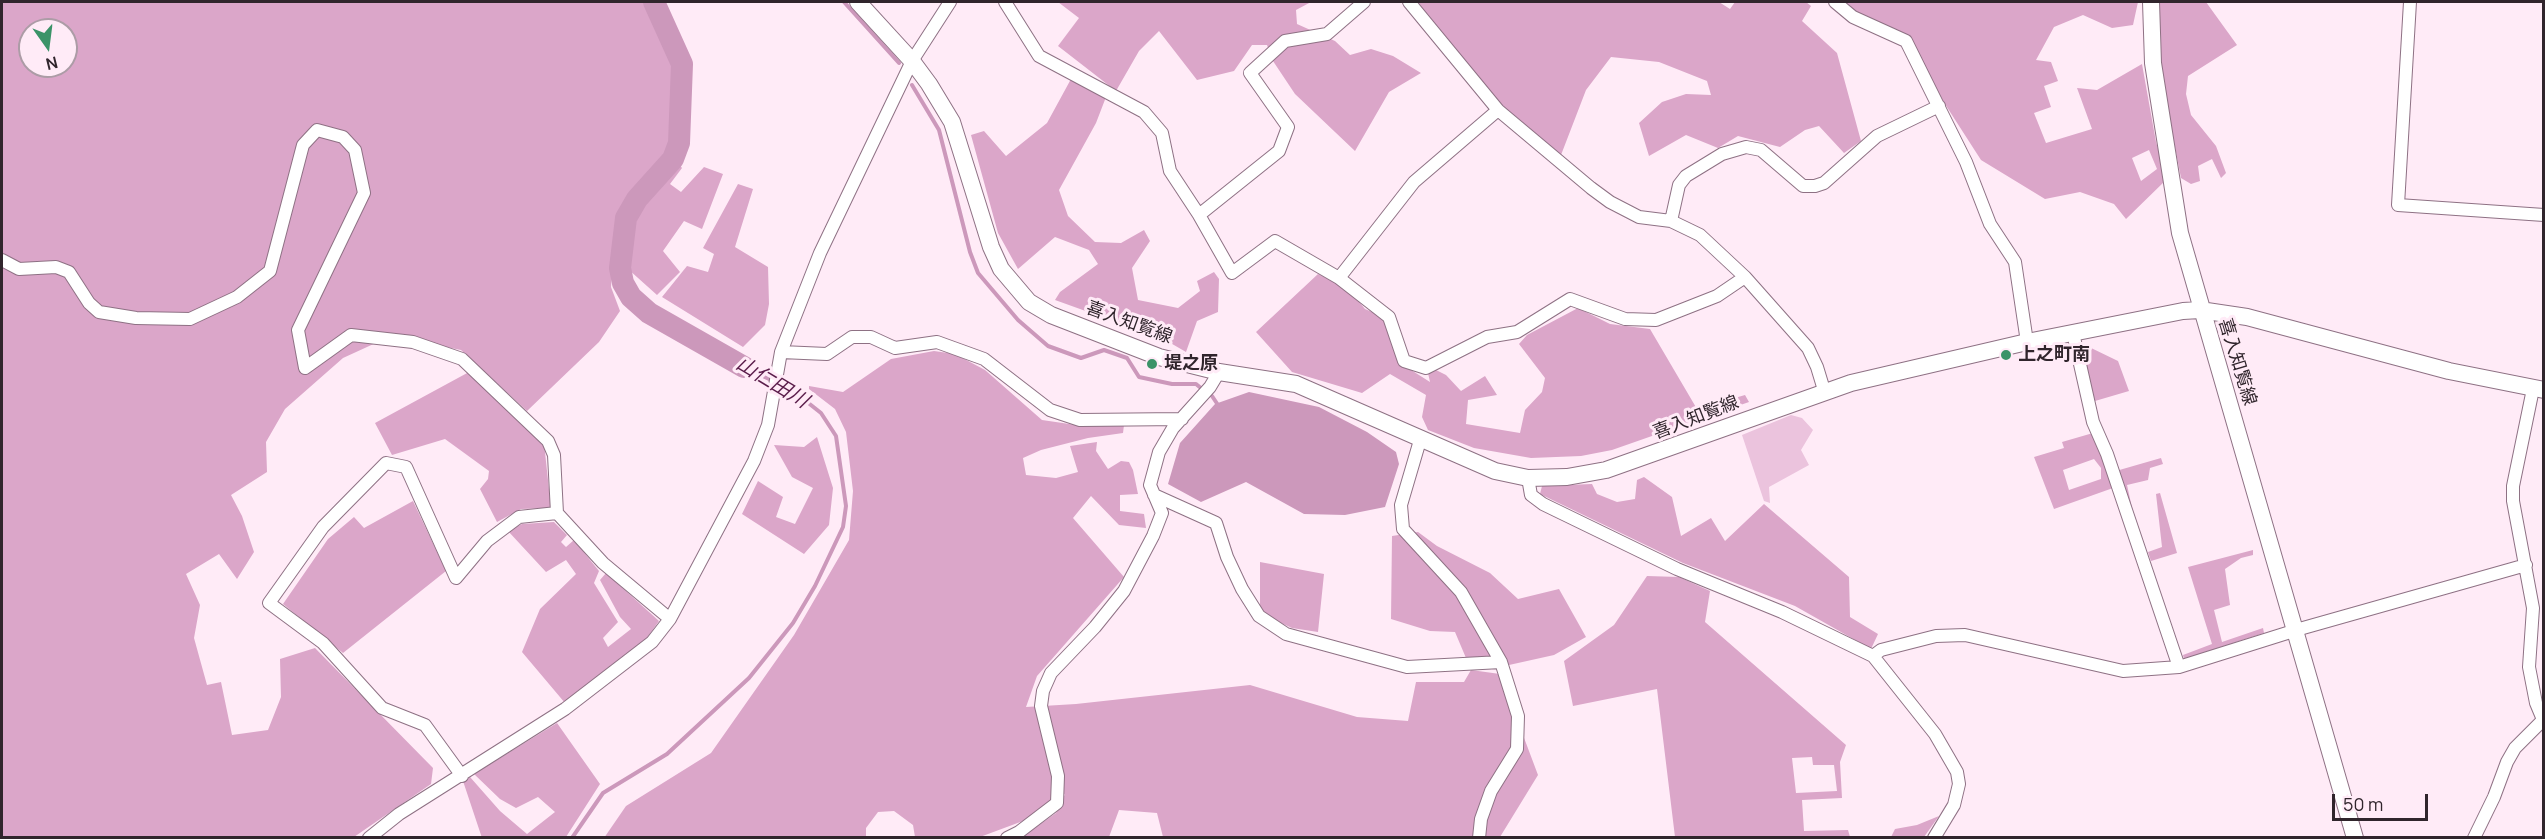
<!DOCTYPE html>
<html>
<head>
<meta charset="utf-8">
<style>
  body { margin:0 }
  #map { position:relative; width:2545px; height:839px; overflow:hidden; background:#ffebf7; font-family:Manrope,sans-serif }
  canvas { display:block }
  .frame { position:absolute; inset:0; border:3px solid #30252c; pointer-events:none }
  .north { position:absolute; left:18px; top:18px; width:60px; height:60px; box-sizing:border-box; background:#ffebf7; border:2px solid #ac9ca6; border-radius:50%; rotate:166deg; font-size:16px; font-weight:700; line-height:24px; text-align:center; color:#30252c }
  .north::after { content:''; display:block; margin:auto; width:21px; height:27px; background:#3b9368; clip-path:polygon(50% 0,100% 100%,50% 72%,0 100%) }
  .scale { position:absolute; left:2332px; top:794px; width:96px; height:27px; box-sizing:border-box; border:3px solid #30252c; border-top:0; padding-left:8px; font-size:18px; line-height:21px; white-space:nowrap; color:#30252c; -webkit-text-stroke:4px #ffebf7; paint-order:stroke }
</style>
</head>
<body>
<div id="map">
<canvas width="2545" height="839"></canvas>
<div class="frame"></div>
<div class="north">N</div>
<div class="scale">50 m</div>
</div>
<script>
const c = document.querySelector('canvas').getContext('2d');
c.lineJoin = 'round';
function paint(path, color) { c.fillStyle = color; c.fill(path, 'evenodd'); }
const poly = rows => new Path2D(rows.map(r => 'M' + r).join(''));
function stroke(path, color, width, dash) { c.strokeStyle = color; c.lineWidth = width; c.lineCap = dash ? 'butt' : 'round'; c.setLineDash(dash || []); c.stroke(path); }
function drawText(font, color, halo, rows, align = 'center') {
  c.font = font + ' Manrope,"Noto Sans JP",sans-serif'; c.lineWidth = 6; c.setLineDash([]); c.textBaseline = 'middle'; c.strokeStyle = halo; c.fillStyle = color; for (const [text, x, y, turn = 0] of rows) {
    c.save(); c.translate(x, y); c.rotate((+turn || 0) * Math.PI / 180); c.textAlign = isNaN(turn) ? turn : align; if (halo) c.strokeText(text, 0, 0); c.fillText(text, 0, 0); c.restore();
  }
}
const green = poly([
  [1791,415,1802,418,1813,430,1801,450,1809,465,1769,487,1770,503,1764,501,1742,435]
]);
const forest = poly([
  [2,2,648,2,676,54,676,96,671,154,682,168,670,184,681,192,704,167,723,174,702,229,684,221,663,251,680,272,657,295,628,269,612,273,611,287,620,311,599,342,527,411,461,350,391,336,343,358,285,409,266,442,267,472,231,495,242,516,254,552,237,579,219,554,186,574,200,605,194,638,207,685,221,682,232,735,268,730,281,697,280,659,315,648,433,768,431,784,354,837,2,838],
  [30,30,66,30,66,66,30,66],
  [1058,2,1311,2,1296,10,1297,24,1335,41,1350,55,1371,49,1393,56,1421,73,1389,92,1355,151,1295,94,1273,61,1267,45,1252,45,1234,71,1197,80,1159,31,1139,51,1116,91,1058,46,1079,18],
  [1416,2,1719,2,1730,9,1735,2,1806,2,1811,6,1802,21,1837,53,1861,141,1844,153,1819,126,1805,130,1780,147,1738,136,1718,148,1686,135,1649,156,1639,123,1662,102,1686,94,1711,95,1707,81,1659,62,1611,57,1586,90,1561,155,1498,103],
  [1844,2,2138,2,2133,25,2112,28,2083,15,2054,27,2036,60,2051,62,2058,81,2044,86,2051,107,2034,113,2046,143,2092,129,2077,88,2097,90,2142,64,2156,142,2167,179,2126,219,2114,204,2080,192,2045,199,1981,160,1943,101,1910,39,1856,12],
  [2149,150,2157,169,2141,181,2132,158],
  [2159,2,2206,2,2237,45,2188,76,2186,94,2191,115,2216,146,2226,173,2221,178,2212,159,2198,166,2200,181,2191,184,2181,178,2158,59],
  [1071,79,1106,97,1096,123,1059,190,1068,216,1095,242,1121,243,1144,230,1150,241,1132,268,1138,300,1178,308,1200,291,1197,281,1214,272,1219,279,1218,312,1197,321,1186,352,1167,341,1165,330,1142,318,1119,323,1055,300,1060,292,1098,264,1089,250,1055,237,1018,269,998,233,971,135,984,131,1006,156,1047,123],
  [738,184,753,189,735,247,768,267,769,304,765,325,743,347,662,297,687,266,708,272,714,254,703,248],
  [1318,274,1348,288,1365,309,1384,317,1400,363,1430,382,1428,373,1436,370,1446,375,1461,391,1485,376,1497,395,1468,400,1466,424,1520,433,1525,410,1542,392,1545,378,1519,344,1527,335,1578,308,1610,324,1650,329,1697,409,1745,395,1749,402,1612,450,1581,456,1531,458,1474,448,1428,430,1422,417,1426,395,1390,374,1362,393,1292,372,1256,332],
  [2087,346,2118,361,2129,391,2095,401,2082,349],
  [934,351,955,354,985,370,1042,420,1083,426,1124,425,1123,433,1088,438,1041,450,1023,458,1026,475,1056,478,1078,472,1070,446,1097,442,1096,451,1108,469,1121,461,1129,462,1133,470,1138,494,1120,495,1120,511,1144,514,1146,528,1119,525,1091,496,1073,518,1124,577,1037,676,1026,707,1076,704,1250,685,1357,717,1408,721,1416,682,1464,682,1471,670,1500,674,1538,775,1500,837,1163,837,1157,813,1119,810,1109,837,1022,837,1056,813,1065,794,1031,818,980,837,915,837,913,825,894,811,878,812,866,828,866,837,604,838,626,806,711,753,794,635,849,540,853,491,846,432,835,409,809,389,809,386,843,392,891,359],
  [469,372,544,443,551,508,521,509,497,522,480,489,488,479,489,471,445,439,392,455,375,423],
  [2093,433,2109,473,2161,458,2163,464,2150,468,2148,480,2127,485,2134,517,2113,488,2054,509,2034,457,2064,448,2062,442],
  [2094,459,2101,468,2101,479,2069,490,2063,470],
  [817,437,833,488,829,525,804,554,742,514,758,481,783,497,776,517,795,524,813,488,792,477,774,445,804,447],
  [1644,477,1672,497,1681,536,1711,518,1725,541,1764,504,1849,577,1850,617,1878,634,1871,649,1795,606,1683,563,1540,494,1542,486,1592,484,1597,494,1617,502,1635,499,1637,480],
  [2160,493,2177,553,2151,561,2148,552,2162,547,2156,494],
  [413,501,446,571,343,653,283,604,328,539,354,517,364,528],
  [554,522,567,535,561,542,566,547,574,540,599,571,594,583,618,622,603,638,608,647,631,629,620,617,600,580,606,573,659,621,644,642,565,703,522,652,540,609,576,574,566,560,546,572,508,531,522,524],
  [1418,532,1437,546,1490,573,1518,599,1559,589,1586,637,1554,655,1509,665,1502,655,1466,658,1455,632,1430,631,1391,619,1392,536],
  [2253,550,2253,555,2241,558,2225,569,2230,605,2214,610,2222,642,2263,628,2264,633,2184,659,2183,655,2212,644,2188,567],
  [1260,562,1324,574,1318,632,1292,628,1268,617,1260,608],
  [1647,576,1679,577,1710,591,1705,622,1846,745,1840,762,1842,798,1802,800,1804,831,1848,830,1850,837,1675,837,1657,689,1573,706,1564,661,1614,625],
  [1812,757,1813,765,1834,765,1837,791,1796,793,1792,758],
  [557,723,600,784,566,837,482,838,463,781,470,777,500,811,527,834,555,812,538,797,516,808,500,799,474,774],
  [1939,816,1924,837,1891,837,1895,829,1917,825]
]);
const water = poly([
  [1249,392,1319,407,1367,432,1396,452,1399,464,1385,507,1345,515,1304,514,1246,482,1201,502,1168,484,1180,443,1215,404]
]);
const stream = poly([
  [844,2,899,63],
  [912,85,939,130,970,252,978,273,1018,320,1048,346,1081,358,1104,350,1127,358,1139,377,1172,384,1196,384,1202,389],
  [1212,396,1218,405],
  [572,838,603,793,667,754,749,678,793,623,815,586,843,527,846,506,836,436,821,413,792,390,744,367]
]);
const river = poly([
  [654,2,682,64,679,143,673,159,637,199,626,218,620,268,623,283,631,297,649,313,744,367]
]);
const street = poly([
  [1005,2,1039,56,1144,112,1162,133,1170,171,1199,215,1232,273,1275,241,1339,278,1389,317,1404,361,1426,368,1487,337,1517,332,1570,299,1625,319,1656,320,1717,296,1745,277],
  [1409,2,1498,110,1591,188,1610,202,1639,217,1671,221,1700,235,1745,277,1808,348,1817,367,1824,390],
  [1835,2,1853,17,1906,41,1966,162,1990,224,2015,262,2027,342],
  [2410,2,2398,205,2544,215],
  [1199,215,1279,151,1288,127,1250,73,1285,41,1327,34,1364,2],
  [1671,221,1679,185,1686,176,1722,154,1746,147,1761,150,1803,186,1815,186,1824,183,1877,136,1939,106],
  [2,260,19,269,56,267,69,272,89,303,99,312,136,318,190,319,237,297,270,271,303,145,317,130,343,137,355,150,364,193,298,330,305,368,351,335,413,342,462,359,548,441,554,455,557,513],
  [1339,278,1414,182,1498,110],
  [2073,333,2093,422,2107,454,2179,667],
  [781,352,827,354,852,337,871,337,895,348,937,342,984,359,1050,410,1080,420,1182,419],
  [2533,389,2513,486,2513,501,2533,608,2529,667,2536,703,2544,722],
  [1421,437,1401,505,1403,529,1461,592,1501,662,1518,716,1517,749,1491,791,1481,819,1479,838],
  [1528,478,1531,495,1543,504,1677,569,1782,612,1873,656,1935,734,1957,772,1959,784,1954,805,1934,838],
  [1154,495,1216,523,1227,557,1242,589,1259,616,1286,634,1407,667,1501,662],
  [1873,656,1881,650,1936,636,1965,635,2123,671,2179,667,2303,628,2526,565],
  [462,776,425,725,382,708,323,643,269,603,323,527,386,463,406,467,456,578,487,541,519,517,557,513,603,563,670,619],
  [369,838,399,814,565,709,652,642,670,619,754,461,768,425,781,352,820,253,912,61,950,2],
  [1007,838,1019,832,1057,803,1058,776,1041,706,1043,691,1051,673,1095,627,1124,591,1153,536,1162,513,1150,485,1159,452,1173,428,1210,387,1219,372],
  [2474,838,2494,797,2507,762,2515,748,2542,721]
]);
const secondary = poly([
  [858,2,912,61,929,84,952,122,991,247,1001,269,1029,302,1051,315,1159,357,1219,372,1296,384,1495,471,1528,478,1567,477,1606,470,1851,383,2027,342,2183,311,2200,310,2247,317,2449,371,2544,390],
  [2151,2,2153,63,2180,233,2355,838]
]);
const markers = [
  [2006,355,6,"#3b9368"],
  [1152,364,6,"#3b9368"]
];
const streetNames = [
  ["喜入知覧線",1129,323,20],
  ["喜入知覧線",2237,362,73],
  ["喜入知覧線",1696,418,-21]
];
const poiNames = [
  ["上之町南",2018,355],
  ["堤之原",1164,364]
];
const waterNames = [
  ["山仁田川",772,383,31]
];
paint(green, '#ebc3dd');
paint(forest, '#dba6c9');
paint(water, '#cc98bb');
stroke(stream, '#cc98bb', 4);
stroke(river, '#cc98bb', 22);
stroke(street, '#8e7184', 14);
stroke(secondary, '#8e7184', 18);
stroke(street, '#fff', 12);
stroke(secondary, '#fff', 16);
for (const [x, y, r, color] of markers) { const dot = new Path2D(); dot.arc(x, y, r, 0, 2 * Math.PI); c.fillStyle = color; c.fill(dot); stroke(dot, '#ffebf7', 2); }
drawText('18px', '#30252c', '#ffebf7', streetNames);
drawText('bold 18px', '#30252c', '#ffebf7', poiNames, 'left');
drawText('italic 20px', '#5a1c4a', '#ffebf7', waterNames);
</script>
</body>
</html>
